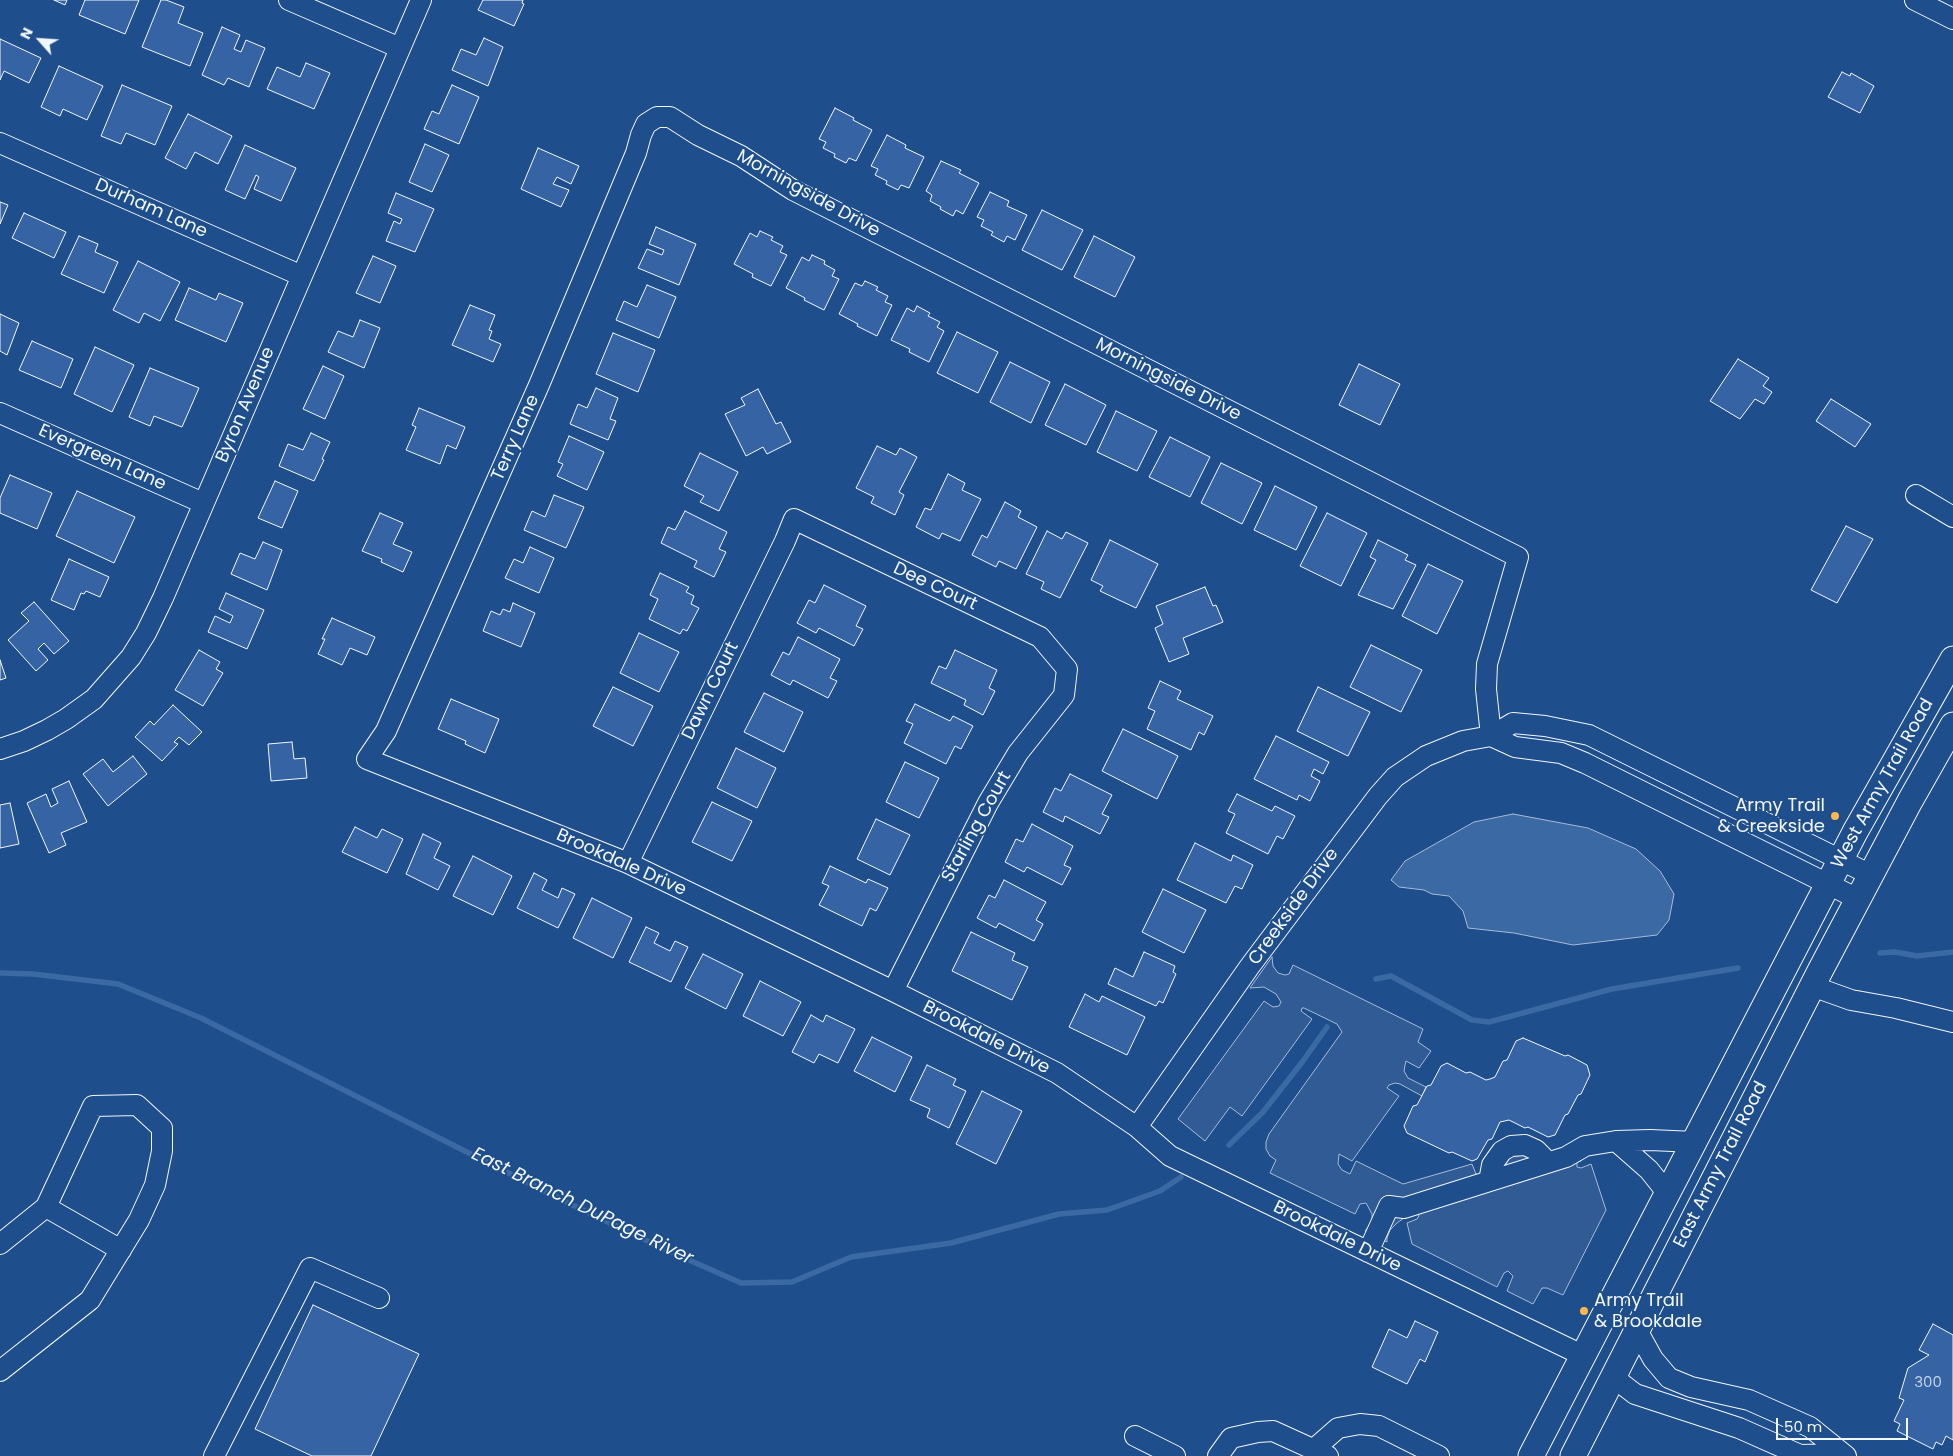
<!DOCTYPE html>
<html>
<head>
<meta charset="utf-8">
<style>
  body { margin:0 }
  #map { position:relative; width:1953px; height:1456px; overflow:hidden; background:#1f4e8c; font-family:Poppins,sans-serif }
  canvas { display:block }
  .north { position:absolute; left:15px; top:15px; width:50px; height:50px; -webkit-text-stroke:4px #1f4e8c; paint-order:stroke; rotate:296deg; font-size:14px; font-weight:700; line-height:20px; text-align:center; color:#f2f6ff }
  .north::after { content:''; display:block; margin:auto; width:18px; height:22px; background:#f2f6ff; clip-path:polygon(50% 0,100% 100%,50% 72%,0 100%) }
  .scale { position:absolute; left:1776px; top:1418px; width:132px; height:22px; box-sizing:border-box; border:2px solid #f2f6ff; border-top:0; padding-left:6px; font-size:15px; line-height:18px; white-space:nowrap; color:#f2f6ff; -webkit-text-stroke:4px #1f4e8c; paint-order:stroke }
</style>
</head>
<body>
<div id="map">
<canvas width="1953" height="1456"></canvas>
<div class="north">N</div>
<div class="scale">50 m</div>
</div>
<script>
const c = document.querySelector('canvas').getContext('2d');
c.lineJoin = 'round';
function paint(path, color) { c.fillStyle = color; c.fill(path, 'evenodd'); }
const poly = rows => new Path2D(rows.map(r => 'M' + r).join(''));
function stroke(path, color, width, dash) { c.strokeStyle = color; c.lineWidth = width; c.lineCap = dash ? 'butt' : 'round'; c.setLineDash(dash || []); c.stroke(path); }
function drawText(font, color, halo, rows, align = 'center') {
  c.font = font + ' Poppins,sans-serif'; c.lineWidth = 4; c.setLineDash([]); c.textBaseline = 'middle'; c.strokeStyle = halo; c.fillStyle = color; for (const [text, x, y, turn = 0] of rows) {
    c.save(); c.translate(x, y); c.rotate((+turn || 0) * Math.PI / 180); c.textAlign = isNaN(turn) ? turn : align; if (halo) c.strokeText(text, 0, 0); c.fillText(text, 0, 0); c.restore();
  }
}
const parking = poly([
  [1272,957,1273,966,1278,973,1285,975,1289,974,1293,965,1423,1029,1418,1042,1431,1051,1419,1068,1406,1061,1405,1065,1404,1071,1408,1078,1426,1087,1422,1096,1400,1084,1395,1083,1389,1085,1387,1088,1399,1096,1352,1161,1339,1154,1338,1164,1342,1170,1350,1174,1356,1161,1403,1184,1472,1164,1476,1174,1479,1176,1490,1159,1551,1152,1577,1145,1581,1161,1577,1162,1577,1167,1581,1168,1591,1164,1606,1210,1563,1295,1547,1288,1542,1288,1533,1304,1507,1291,1513,1276,1508,1271,1504,1273,1497,1287,1412,1244,1407,1223,1417,1219,1419,1216,1418,1214,1404,1218,1397,1223,1390,1230,1387,1238,1387,1242,1365,1231,1372,1222,1372,1214,1366,1203,1360,1204,1355,1214,1270,1173,1276,1160,1270,1156,1266,1149,1266,1142,1269,1134,1342,1032,1337,1024,1304,1008,1302,1008,1301,1011,1312,1019,1242,1116,1230,1107,1205,1141,1178,1119,1264,1001,1273,1007,1279,1006,1281,1002,1276,994,1264,987,1250,988,1272,957]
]);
const water = poly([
  [1513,814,1588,828,1636,849,1660,871,1674,894,1669,920,1657,935,1573,945,1514,933,1468,928,1463,911,1449,896,1432,894,1424,890,1399,887,1391,880,1405,861,1474,822,1513,814]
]);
const stream = poly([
  [1880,953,1895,952,1917,956,1953,952],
  [0,973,33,974,118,984,201,1018,558,1198,662,1248,741,1283,792,1282,851,1257,951,1243,1059,1214,1107,1210,1160,1191,1181,1177],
  [1376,979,1391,976,1472,1020,1489,1022,1612,989,1738,968],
  [1229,1145,1263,1112,1303,1061,1327,1027]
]);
const building = poly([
  [54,0,67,0,65,5,54,0],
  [85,0,139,0,125,34,79,15,85,0],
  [161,0,166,0,184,7,178,23,203,33,190,66,142,47,161,0],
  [483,0,523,0,522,3,524,4,514,26,478,10,483,0],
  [222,27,240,35,234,49,241,52,246,40,265,48,249,87,228,78,224,85,202,75,222,27],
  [484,38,503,47,488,86,452,70,461,49,476,55,484,38],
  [0,39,41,58,29,83,4,71,0,80,0,39],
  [306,63,330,73,314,109,267,89,277,67,300,77,306,63],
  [59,66,103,86,87,120,63,109,60,116,41,107,59,66],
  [1842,72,1850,76,1851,73,1874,86,1860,113,1828,97,1842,72],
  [122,85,172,106,155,145,126,133,121,144,101,136,122,85],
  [452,85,479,97,459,144,424,129,432,111,439,114,452,85],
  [835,108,854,118,853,120,872,130,856,161,849,158,846,163,834,157,835,154,823,148,826,142,819,139,835,108],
  [188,114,232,136,218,164,195,152,186,169,165,158,188,114],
  [887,135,906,145,905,148,924,157,909,188,901,185,898,190,886,184,887,181,875,175,878,169,871,166,887,135],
  [425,144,449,155,432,192,409,182,425,144],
  [245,145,296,168,281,201,254,189,259,177,256,175,245,199,225,190,245,145],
  [538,148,579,166,571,184,557,177,553,184,569,190,561,207,521,189,538,148],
  [941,161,961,170,959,173,979,183,963,214,956,210,953,216,940,209,941,207,930,201,932,195,926,191,941,161],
  [990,192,1009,201,1007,206,1027,215,1015,240,1007,236,1004,242,991,235,993,232,981,226,984,220,977,217,990,192],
  [396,193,434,209,415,252,386,241,394,221,400,224,402,219,388,213,396,193],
  [0,202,8,205,0,224,0,202],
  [1042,210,1083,230,1062,270,1022,250,1042,210],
  [24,213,66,232,54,258,12,238,24,213],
  [656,227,696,244,679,285,638,268,647,249,662,255,664,250,649,244,656,227],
  [760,231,773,237,771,240,783,246,780,252,787,255,771,286,752,277,753,274,734,264,750,233,757,237,760,231],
  [79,236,98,244,95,252,118,262,104,293,61,274,79,236],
  [1094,236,1135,257,1115,297,1074,277,1094,236],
  [812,255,825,261,824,264,835,270,832,276,839,279,824,310,804,300,805,298,786,288,802,257,809,261,812,255],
  [373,256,396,266,380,303,356,293,373,256],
  [138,261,180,282,160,321,144,313,139,323,113,310,138,261],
  [865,281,878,287,876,290,888,296,885,302,892,305,877,336,857,326,858,324,839,314,855,283,862,286,865,281],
  [647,285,676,297,659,338,616,320,624,301,637,307,647,285],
  [189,288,216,300,219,293,243,303,226,342,175,320,189,288],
  [470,305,495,315,489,330,492,331,489,339,501,344,493,362,452,345,470,305],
  [917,306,930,313,928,316,940,322,937,327,944,331,929,362,909,352,910,349,891,340,907,308,914,312,917,306],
  [0,314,19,323,7,355,0,351,0,314],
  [360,320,380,328,364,368,328,352,338,331,353,337,360,320],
  [957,332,998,352,978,393,937,373,957,332],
  [613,333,655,350,638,392,596,374,613,333],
  [32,341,73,359,61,388,19,370,32,341],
  [95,347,134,365,112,412,74,394,95,347],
  [1738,359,1769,378,1763,386,1772,392,1764,404,1755,399,1740,419,1710,401,1738,359],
  [1010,362,1050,382,1031,423,990,402,1010,362],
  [1359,364,1400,384,1380,425,1339,405,1359,364],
  [323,366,344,376,325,419,303,409,323,366],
  [150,368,199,388,182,427,154,416,150,426,129,417,150,368],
  [1065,384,1106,405,1086,445,1045,425,1065,384],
  [596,388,618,398,610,419,616,421,608,440,570,424,578,404,587,408,596,388],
  [758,389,776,424,781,422,791,442,767,454,763,447,746,456,725,414,745,405,741,398,758,389],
  [1831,399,1871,424,1855,447,1816,421,1831,399],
  [419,408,465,427,456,449,447,445,440,464,406,450,416,427,412,425,419,408],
  [1116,411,1157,431,1137,471,1097,452,1116,411],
  [311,433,330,442,322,459,324,460,314,481,279,466,288,444,303,450,311,433],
  [569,436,604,452,587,490,557,476,563,464,558,462,569,436],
  [1170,437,1210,457,1190,497,1149,477,1170,437],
  [877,446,896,455,900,448,917,457,899,492,904,495,895,515,871,503,874,497,856,488,877,446],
  [700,453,738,472,719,511,700,502,704,496,684,486,700,453],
  [1221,463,1262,483,1242,524,1201,503,1221,463],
  [948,474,965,483,962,490,981,499,960,541,942,533,939,539,916,527,925,508,931,510,948,474],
  [10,475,52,493,37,529,0,513,0,498,10,475],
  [275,481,298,491,282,528,258,518,275,481],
  [1275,486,1317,507,1296,550,1254,530,1275,486],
  [77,491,135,517,114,563,56,536,77,491],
  [554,495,584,507,566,548,524,530,532,511,545,517,554,495],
  [1005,502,1021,511,1018,517,1037,527,1016,569,999,561,996,567,972,555,982,535,987,538,1005,502],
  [685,511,727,532,719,549,726,552,714,577,694,567,697,561,661,543,668,527,675,530,685,511],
  [380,513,403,523,393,544,412,552,403,572,381,562,382,559,362,551,380,513],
  [1327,513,1367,533,1341,586,1300,566,1327,513],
  [1846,526,1873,539,1837,603,1811,590,1846,526],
  [1047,531,1062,539,1066,532,1088,543,1060,598,1041,589,1044,582,1026,574,1047,531],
  [1110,540,1158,564,1136,608,1100,591,1103,586,1091,580,1110,540],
  [1378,540,1408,555,1405,560,1416,565,1393,609,1358,595,1376,560,1370,557,1378,540],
  [263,542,282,550,267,590,231,574,240,553,255,559,263,542],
  [530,547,554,558,539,593,505,578,514,559,523,563,530,547],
  [69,559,109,577,100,597,86,591,84,594,81,593,74,610,51,600,69,559],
  [1428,564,1463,581,1437,634,1402,616,1428,564],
  [660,573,689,587,686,592,694,596,691,604,699,608,687,631,683,629,680,634,649,619,658,599,650,595,660,573],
  [824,585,866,606,856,626,863,629,854,646,819,628,816,633,797,623,809,600,815,603,824,585],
  [1205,587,1213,606,1216,605,1223,622,1183,638,1189,654,1169,662,1155,628,1163,624,1156,606,1205,587],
  [226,593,264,610,247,649,208,632,215,616,230,623,233,616,219,609,226,593],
  [34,602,69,641,54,654,44,643,38,649,48,660,36,671,8,640,29,621,21,613,34,602],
  [513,603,535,613,521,647,483,631,491,611,500,615,503,609,510,612,513,603],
  [332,618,375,637,367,655,350,648,342,665,318,654,325,639,322,639,332,618],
  [639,633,679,652,659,692,620,673,639,633],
  [798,637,840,659,830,678,837,681,828,698,793,680,790,685,771,675,783,652,789,655,798,637],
  [1371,645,1422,670,1401,712,1350,687,1371,645],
  [199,650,220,662,216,669,223,673,203,706,175,690,199,650],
  [955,650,997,670,989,688,995,691,983,715,964,705,966,700,931,683,939,666,946,669,955,650],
  [0,660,6,678,0,680,0,660],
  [1160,681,1181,691,1177,699,1213,716,1204,735,1199,732,1191,750,1147,729,1155,711,1148,708,1160,681],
  [613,687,653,706,633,746,593,726,613,687],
  [1318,687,1370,712,1348,756,1297,731,1318,687],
  [764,693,803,712,784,752,744,732,764,693],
  [451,699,499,719,485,753,465,744,466,741,438,729,451,699],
  [915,704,950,721,953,716,973,726,961,749,955,746,946,764,904,743,913,724,906,721,915,704],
  [173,705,202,732,189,745,179,737,174,742,178,744,162,761,135,737,150,721,154,725,173,705],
  [1123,729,1178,756,1157,799,1102,771,1123,729],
  [1276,736,1329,762,1323,774,1314,769,1311,776,1320,781,1310,801,1299,795,1297,800,1254,779,1276,736],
  [292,742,294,759,305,758,307,778,271,781,268,744,292,742],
  [736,748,776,768,757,808,717,788,736,748],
  [133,756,147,774,108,806,83,774,103,759,113,772,133,756],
  [905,762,939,778,919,818,886,802,905,762],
  [1070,774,1112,795,1102,814,1109,817,1100,834,1065,816,1063,822,1043,812,1055,788,1061,791,1070,774],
  [69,781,87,822,61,833,66,845,49,853,27,803,46,794,51,807,58,803,52,789,69,781],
  [1237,794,1272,811,1275,806,1295,816,1283,839,1277,836,1268,854,1226,833,1235,814,1228,811,1237,794],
  [712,802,752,821,732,861,692,842,712,802],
  [10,803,19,844,0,848,0,805,10,803],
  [876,819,910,835,890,875,857,859,876,819],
  [1032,824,1073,846,1064,865,1071,868,1062,885,1027,867,1024,872,1005,862,1016,839,1023,842,1032,824],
  [355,827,377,838,382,829,403,839,387,873,342,852,355,827],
  [423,834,441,843,434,858,450,866,438,890,406,874,423,834],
  [1195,843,1231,861,1233,855,1253,865,1242,889,1235,886,1226,903,1177,880,1195,843],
  [473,856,512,876,493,915,453,896,473,856],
  [830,866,866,883,868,879,888,888,876,911,870,908,862,926,819,905,829,886,822,883,830,866],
  [534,873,547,880,542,890,558,898,562,888,575,894,558,928,517,908,534,873],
  [1004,880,1046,902,1036,920,1043,924,1034,941,999,923,996,928,977,918,989,895,995,898,1004,880],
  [1163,889,1206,910,1184,953,1142,932,1163,889],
  [592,898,632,918,613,958,573,938,592,898],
  [646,927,659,933,654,943,670,951,675,941,688,947,671,982,629,962,646,927],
  [971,932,1015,953,1012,960,1028,967,1012,1000,952,971,971,932],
  [1144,952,1175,966,1173,972,1176,974,1163,1003,1159,1001,1156,1006,1108,984,1115,968,1133,977,1144,952],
  [703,954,743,974,726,1009,685,988,703,954],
  [760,981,801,1002,783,1036,743,1016,760,981],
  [1085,994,1099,1002,1102,996,1145,1017,1127,1055,1069,1027,1085,994],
  [811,1015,823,1022,826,1015,855,1029,838,1063,819,1054,814,1063,792,1052,811,1015],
  [872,1037,912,1057,895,1092,854,1071,872,1037],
  [1523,1038,1565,1056,1568,1055,1587,1065,1590,1075,1581,1094,1578,1095,1568,1114,1565,1115,1555,1135,1548,1137,1528,1127,1525,1128,1509,1120,1500,1122,1492,1139,1488,1140,1477,1159,1472,1161,1452,1152,1449,1153,1407,1133,1404,1126,1413,1106,1417,1105,1427,1086,1431,1085,1441,1066,1447,1063,1466,1073,1470,1072,1486,1080,1490,1079,1495,1077,1503,1061,1507,1060,1516,1041,1523,1038],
  [927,1065,956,1079,953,1085,966,1091,949,1128,927,1117,930,1109,910,1100,927,1065],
  [982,1091,1022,1111,996,1164,956,1144,982,1091],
  [313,1305,419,1354,371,1456,312,1456,255,1429,313,1305],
  [1415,1321,1438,1332,1425,1362,1420,1359,1407,1384,1372,1367,1389,1329,1407,1338,1415,1321],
  [1933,1324,1953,1335,1953,1440,1946,1436,1942,1445,1936,1442,1933,1449,1897,1431,1900,1424,1894,1421,1904,1400,1899,1398,1908,1368,1929,1355,1919,1350,1933,1324]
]);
const minor = poly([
  [289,0,400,48],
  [1915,0,1953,19],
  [0,143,302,276],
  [0,413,203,503],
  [1916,495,1953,517],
  [0,749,24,741,47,730,66,719,94,699,131,657,146,633,163,598,421,0],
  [628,863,785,541,794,519,1040,637,1067,669,1064,695,1018,753,988,803,893,991],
  [1858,899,1585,763,1561,753,1515,747,1491,736,1513,723,1545,726,1589,735,1871,875],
  [1812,986,1851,1000,1896,1008,1953,1022],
  [1137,1127,1250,966,1378,796,1395,777,1426,756,1463,741,1491,736,1486,689,1487,664,1518,557,793,190,741,156,698,135,670,117,657,117,646,124,641,135,636,153,539,385,386,731,367,759,628,863,893,991,1057,1073,1137,1127,1170,1156,1584,1356],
  [1489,1181,1492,1165,1502,1151,1511,1146,1525,1145,1536,1150,1548,1162],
  [1668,1194,1649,1170,1616,1141,1650,1140,1695,1142],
  [46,1207,121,1250],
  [0,1244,46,1207,93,1106,137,1105,162,1128,162,1151,155,1185,139,1220,90,1300,0,1371],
  [1368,1252,1389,1206,1404,1208,1566,1157,1585,1146,1616,1141],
  [1637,1330,1653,1359,1669,1378,1691,1387,1749,1400,1810,1427,1846,1456],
  [1613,1377,1635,1394,1739,1428,1800,1455,1841,1454],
  [1135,1436,1175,1456],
  [1314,1449,1338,1428,1360,1424,1379,1426,1439,1456],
  [214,1456,310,1268,379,1298],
  [1218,1456,1231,1438,1258,1432,1273,1431,1328,1456]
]);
const major = poly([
  [1531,1456,1855,832,1953,659],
  [1573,1456,1820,971,1910,801,1953,725]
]);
const markers = [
  [1835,816,5,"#ffb74d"],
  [1584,1311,5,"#ffb74d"]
];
const numberNames = [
  ["300",1928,1383]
];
const streetNames = [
  ["Morningside Drive",808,194,29],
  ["Durham Lane",151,209,24],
  ["Morningside Drive",1168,380,27],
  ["Byron Avenue",246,405,-67],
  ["Terry Lane",516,438,-66],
  ["Evergreen Lane",102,458,24],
  ["Dee Court",935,587,25],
  ["Dawn Court",711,691,-64],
  ["West Army Trail Road",1883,784,-61],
  ["Starling Court",977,827,-61],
  ["Brookdale Drive",621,863,24],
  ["Creekside Drive",1294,907,-54],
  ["Brookdale Drive",986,1038,27],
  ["East Army Trail Road",1721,1165,-63],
  ["Brookdale Drive",1337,1237,26]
];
const poiNames = [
  ["Army Trail",1825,806],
  ["& Creekside",1825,827],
  ["Army Trail",1594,1301,"left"],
  ["& Brookdale",1594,1322,"left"]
];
const waterNames = [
  ["East Branch DuPage River",582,1207,26]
];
paint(parking, '#305b95');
stroke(parking, '#a8bbd7', 1);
paint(water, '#3b69a3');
stroke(water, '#a8bbd7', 1);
stroke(stream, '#3b69a3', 5.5);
paint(building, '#3563a3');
stroke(building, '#f2f6ff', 1);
stroke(minor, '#f2f6ff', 22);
stroke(major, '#f2f6ff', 27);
stroke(minor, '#1f4e8c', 20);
stroke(major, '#1f4e8c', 25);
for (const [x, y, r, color] of markers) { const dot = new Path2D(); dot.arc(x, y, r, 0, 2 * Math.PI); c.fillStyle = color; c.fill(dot); stroke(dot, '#1f4e8c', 2); }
drawText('15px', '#c3d1e8', null, numberNames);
drawText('18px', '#f2f6ff', '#1f4e8c', streetNames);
drawText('18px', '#f2f6ff', '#1f4e8c', poiNames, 'right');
drawText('italic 19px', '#f2f6ff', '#1f4e8c', waterNames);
</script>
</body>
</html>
